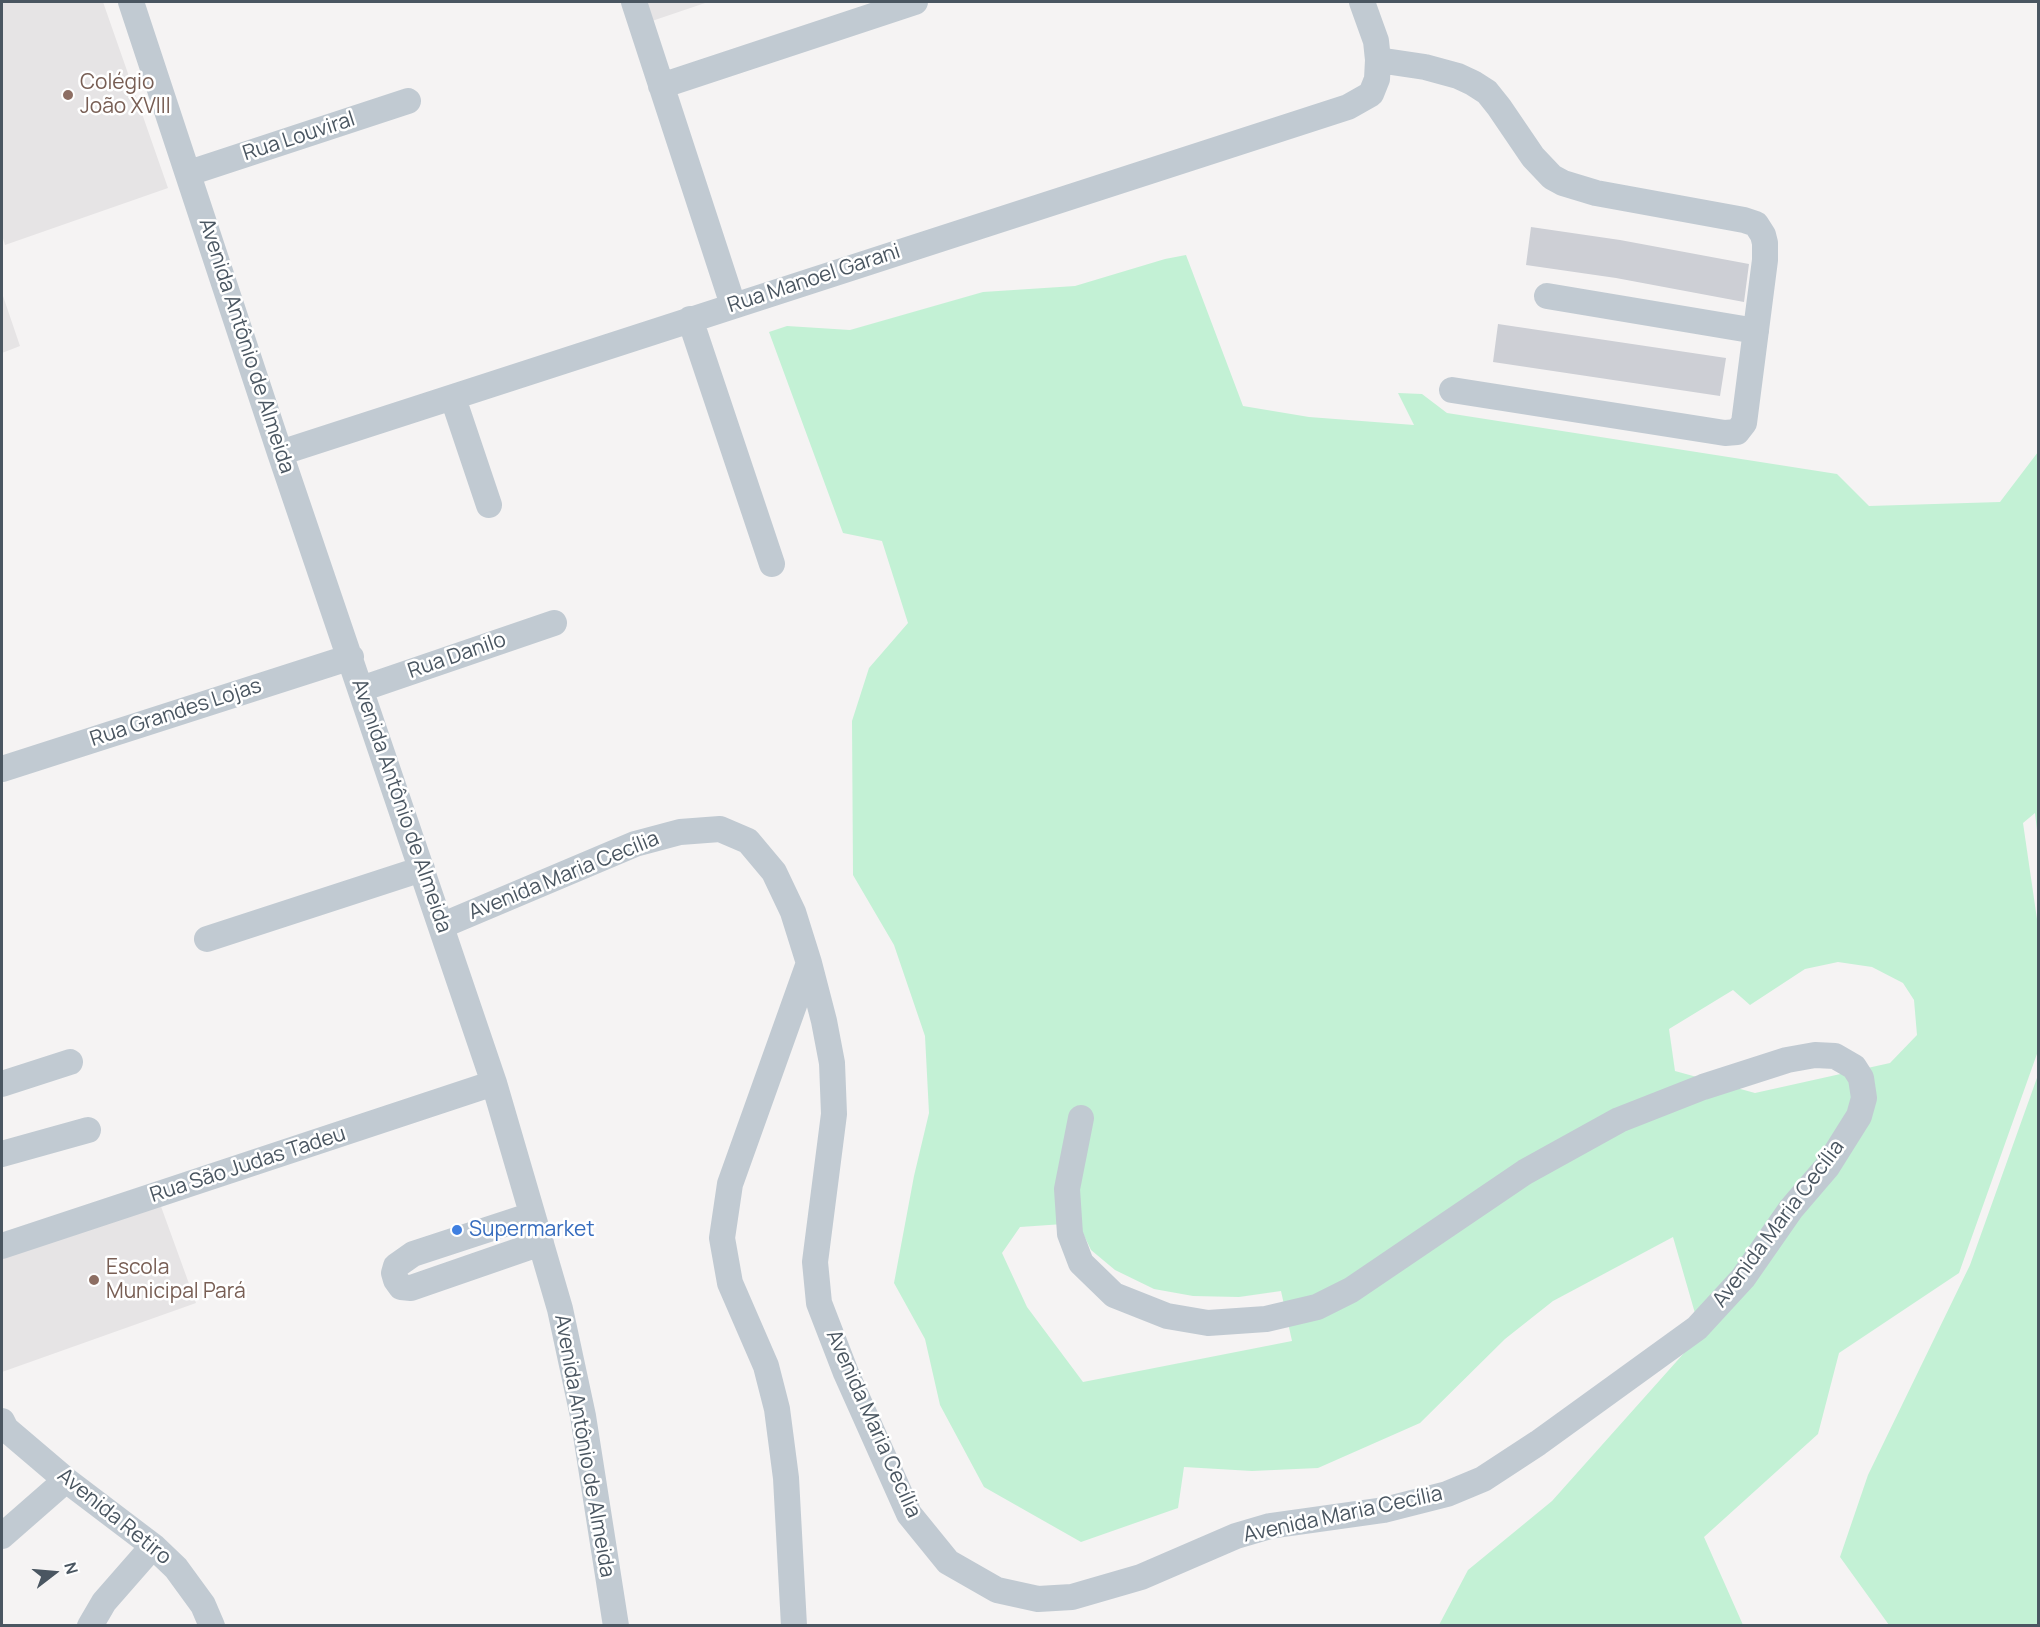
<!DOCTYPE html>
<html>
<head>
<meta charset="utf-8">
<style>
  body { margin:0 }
  #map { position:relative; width:2040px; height:1627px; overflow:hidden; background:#f5f3f3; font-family:Manrope,sans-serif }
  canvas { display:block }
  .frame { position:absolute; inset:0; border:3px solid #4a5661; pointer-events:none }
  .north { position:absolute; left:24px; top:1543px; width:60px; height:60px; -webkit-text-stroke:4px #fff; paint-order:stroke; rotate:74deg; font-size:16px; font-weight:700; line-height:24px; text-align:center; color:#4a5661 }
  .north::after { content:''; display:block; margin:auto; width:21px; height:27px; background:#4a5661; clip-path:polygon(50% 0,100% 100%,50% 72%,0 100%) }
</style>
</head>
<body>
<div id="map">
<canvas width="2040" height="1627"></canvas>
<div class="frame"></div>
<div class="north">N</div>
</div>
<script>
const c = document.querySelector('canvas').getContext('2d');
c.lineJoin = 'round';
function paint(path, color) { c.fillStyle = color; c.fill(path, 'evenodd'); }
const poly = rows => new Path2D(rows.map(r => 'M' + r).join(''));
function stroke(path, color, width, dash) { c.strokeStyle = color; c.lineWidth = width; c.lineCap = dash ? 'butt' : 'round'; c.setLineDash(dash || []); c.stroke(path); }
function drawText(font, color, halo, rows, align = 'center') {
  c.font = font + ' Manrope,sans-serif'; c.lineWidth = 5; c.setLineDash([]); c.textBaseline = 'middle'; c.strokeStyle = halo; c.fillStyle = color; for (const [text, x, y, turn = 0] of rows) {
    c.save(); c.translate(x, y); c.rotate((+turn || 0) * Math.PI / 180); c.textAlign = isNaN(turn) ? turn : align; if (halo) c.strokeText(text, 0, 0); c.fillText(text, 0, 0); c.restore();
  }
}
const education = poly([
  [2,2,103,2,168,188,5,245,2,235],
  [645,2,708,2,652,21],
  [2,293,20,346,2,353],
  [159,1201,196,1303,2,1372,2,1257]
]);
const green = poly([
  [1186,255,1243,406,1309,417,1414,425,1398,393,1422,394,1447,413,1837,474,1869,506,2000,502,2038,452,2038,839,2035,813,2023,823,2038,926,2038,1051,1959,1273,1839,1353,1818,1434,1704,1537,1743,1625,1439,1625,1468,1570,1552,1501,1701,1334,1673,1237,1553,1301,1505,1339,1420,1423,1318,1468,1252,1471,1184,1467,1178,1508,1081,1542,984,1487,940,1405,925,1339,894,1283,914,1176,929,1113,925,1036,894,945,853,875,852,721,869,668,908,623,882,541,843,533,769,332,787,326,850,330,983,292,1075,286,1165,259],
  [1838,962,1872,967,1903,983,1914,1000,1917,1035,1890,1063,1755,1093,1675,1071,1669,1029,1733,990,1750,1005,1805,969],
  [1078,1223,1091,1250,1115,1270,1154,1289,1193,1296,1239,1297,1281,1291,1292,1341,1083,1382,1027,1307,1002,1253,1020,1227],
  [2038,1075,2038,1625,1889,1625,1840,1557,1868,1475,1970,1265]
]);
const building = poly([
  [1531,227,1620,240,1749,264,1744,302,1616,278,1526,265],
  [1498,324,1726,358,1720,396,1493,362]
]);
const minor = poly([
  [131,2,280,453,494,1083,560,1309,583,1416,616,1626],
  [634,2,733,305],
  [1378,60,1425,67,1458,76,1473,83,1487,92,1499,107,1533,157,1552,177,1563,183,1596,193,1744,220,1756,224,1763,235,1765,243,1765,260,1744,423,1737,432,1725,433,1452,390],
  [661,86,915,2],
  [189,173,408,101],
  [1547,296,1756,331],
  [690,319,772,564],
  [453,398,489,505],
  [280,453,1348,107,1371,94,1377,79,1378,60,1376,41,1362,2],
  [361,689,554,623],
  [2,769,351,657],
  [441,926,635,844,680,832,720,829,748,841,774,872,793,912,809,963,824,1021,832,1063,834,1114,815,1262,819,1303,846,1373,909,1514,948,1562,997,1590,1038,1599,1072,1597,1141,1577,1236,1536,1270,1526,1384,1510,1447,1494,1483,1479,1538,1443,1697,1328,1743,1278,1791,1209,1827,1167,1859,1116,1864,1098,1861,1078,1854,1067,1835,1056,1815,1055,1787,1060,1703,1087,1619,1120,1525,1172,1351,1290,1317,1307,1266,1319,1208,1323,1167,1316,1114,1295,1081,1263,1070,1234,1067,1189,1081,1118],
  [207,939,422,869],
  [2,1084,70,1062],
  [2,1154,88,1130],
  [532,1215,413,1254,396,1266,394,1273,396,1280,401,1287,411,1288,541,1243],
  [2,1246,494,1083],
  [2,1421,6,1429,66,1480,153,1546,176,1568,203,1605,212,1626],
  [2,1536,66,1480],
  [90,1626,104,1602,153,1546],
  [794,1626,786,1478,777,1409,766,1366,730,1283,722,1238,730,1184,809,963]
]);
const markers = [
  [68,95,6,"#8d6e63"],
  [457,1230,6,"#3f7fe0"],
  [94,1280,6,"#8d6e63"]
];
const educationNames = [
  ["Colégio",80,83],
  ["João XVIII",80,107],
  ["Escola",106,1268],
  ["Municipal Pará",106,1292]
];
const streetNames = [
  ["Rua Louviral",299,137,-18],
  ["Rua Manoel Garani",814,279,-18],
  ["Avenida Antônio de Almeida",246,346,72],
  ["Rua Danilo",457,656,-19],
  ["Rua Grandes Lojas",176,713,-18],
  ["Avenida Antônio de Almeida",401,806,71],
  ["Avenida Maria Cecília",564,876,-22],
  ["Rua São Judas Tadeu",248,1165,-18],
  ["Avenida Maria Cecília",1779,1224,-53],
  ["Avenida Maria Cecília",873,1424,66],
  ["Avenida Antônio de Almeida",584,1446,80],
  ["Avenida Maria Cecília",1343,1515,-12],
  ["Avenida Retiro",114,1517,39]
];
const shopNames = [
  ["Supermarket",469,1230]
];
paint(education, '#e6e4e5');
paint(green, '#c3f1d5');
paint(building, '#cdcfd5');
stroke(minor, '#c1cad2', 26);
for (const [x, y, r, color] of markers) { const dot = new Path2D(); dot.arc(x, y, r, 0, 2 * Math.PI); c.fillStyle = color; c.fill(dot); stroke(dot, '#fff', 2); }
drawText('21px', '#785e54', '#fff', educationNames, 'left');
drawText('21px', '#4a5661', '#fff', streetNames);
drawText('21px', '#366cbe', '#fff', shopNames, 'left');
</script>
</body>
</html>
